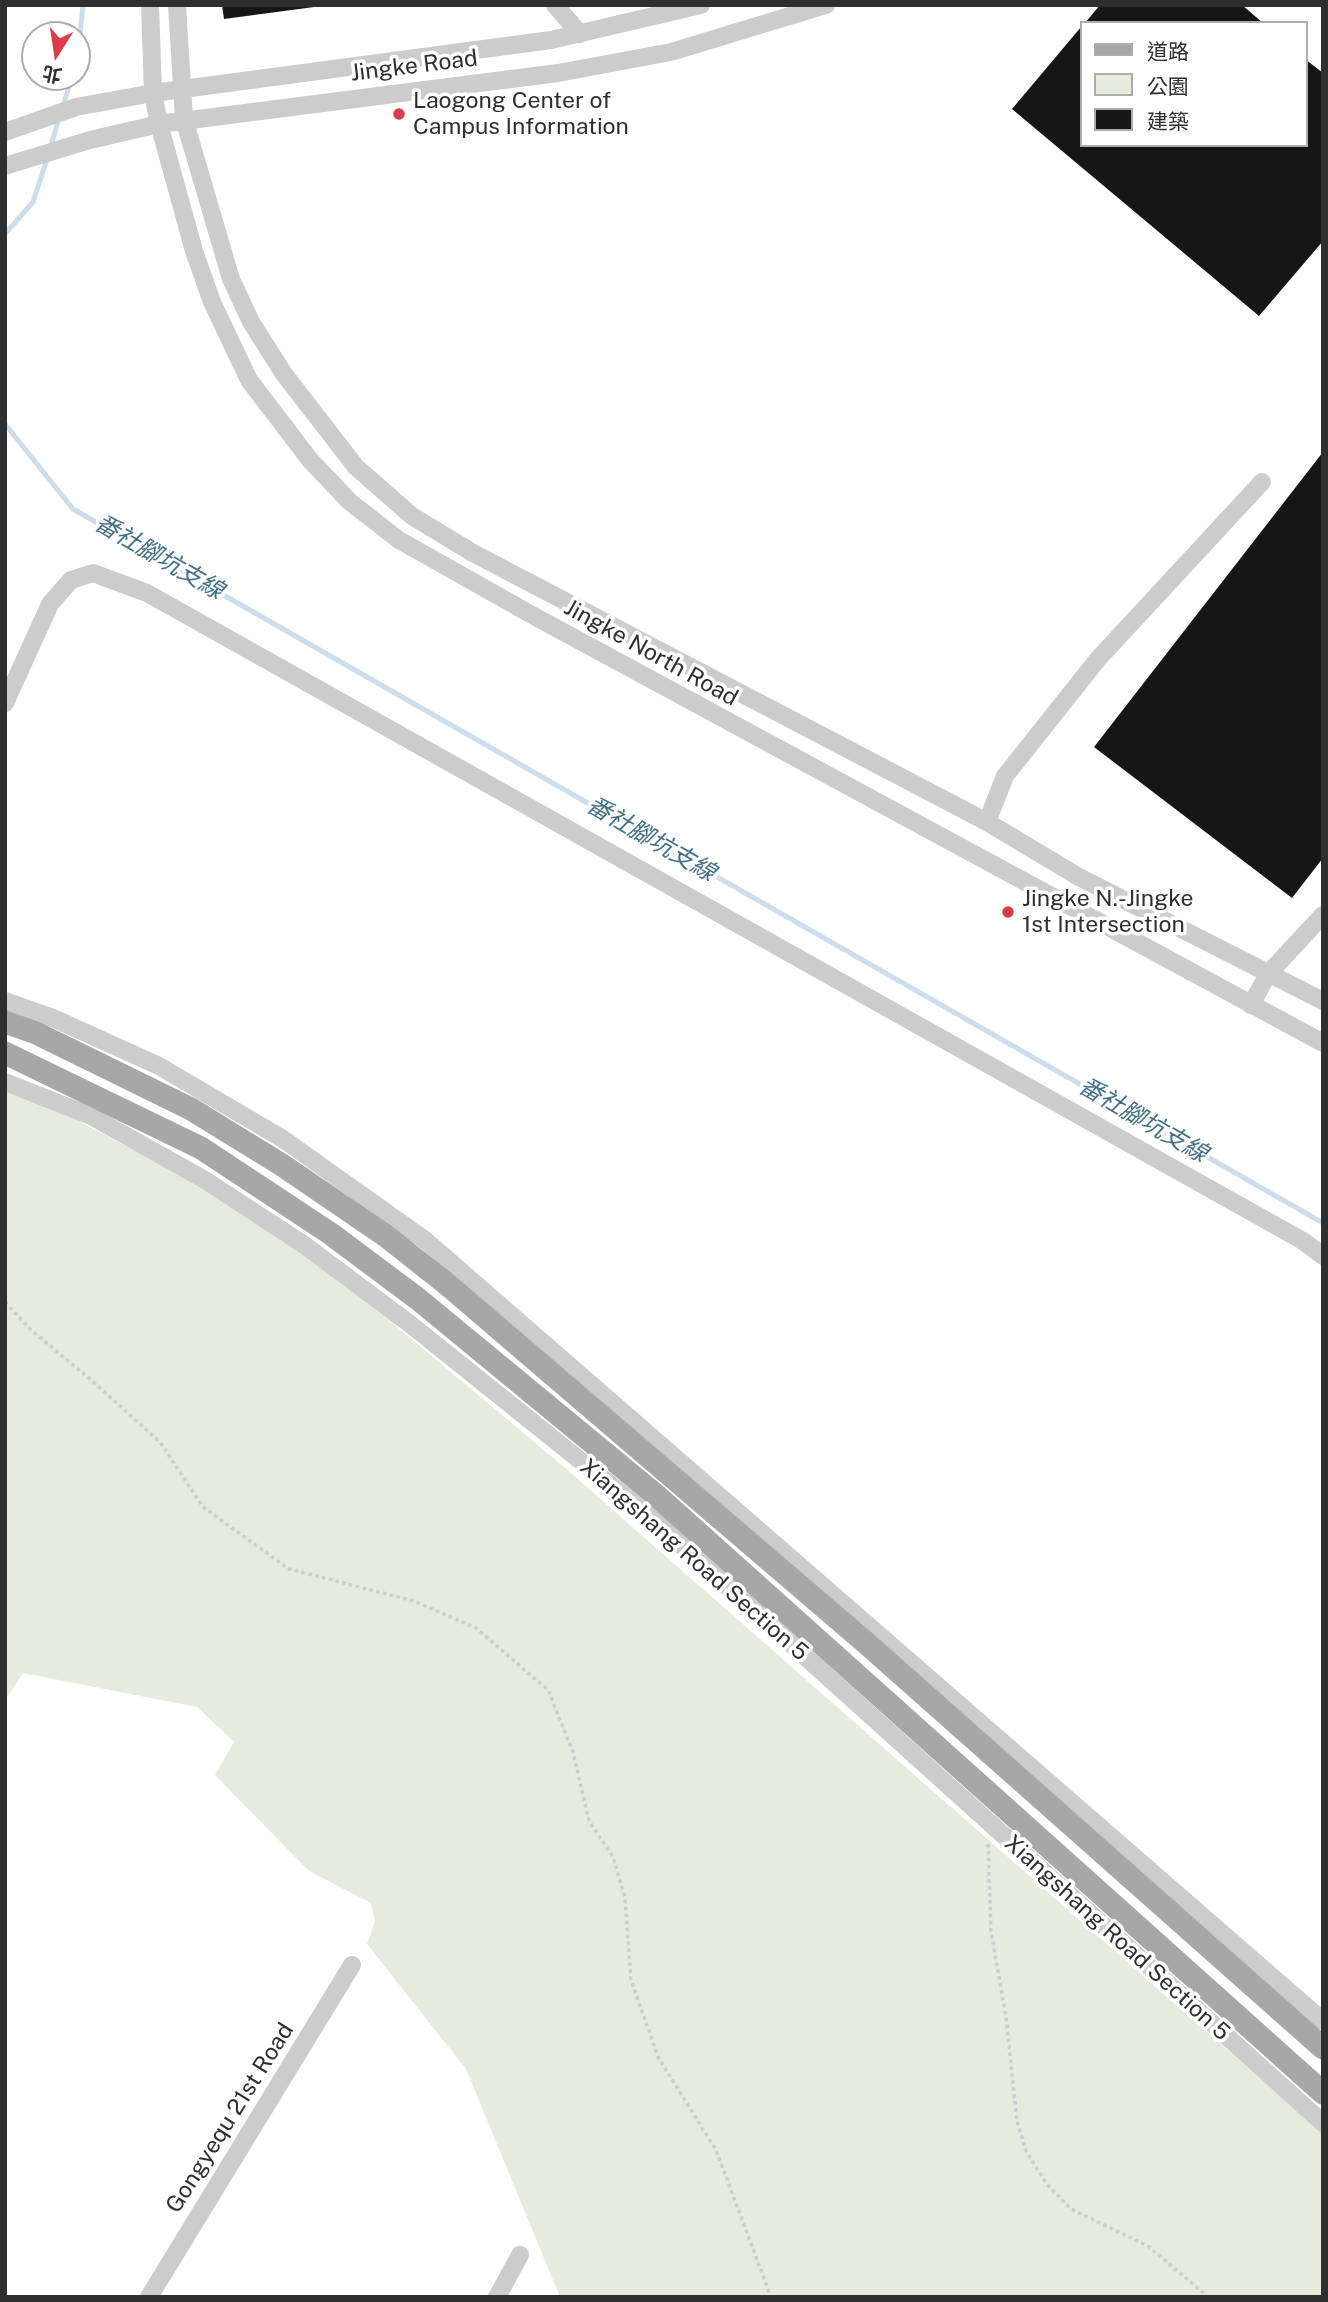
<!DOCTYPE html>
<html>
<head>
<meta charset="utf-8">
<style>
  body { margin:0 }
  #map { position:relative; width:1328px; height:2302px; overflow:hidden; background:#fff; font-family:"Public Sans","Noto Sans TC",sans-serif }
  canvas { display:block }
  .frame { position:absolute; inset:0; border:7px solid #2f2f2f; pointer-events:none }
  .legend { position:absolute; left:1080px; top:21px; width:228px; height:126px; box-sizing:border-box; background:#fff; border:2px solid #acacac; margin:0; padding:9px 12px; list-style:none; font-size:21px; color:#2f2f2f }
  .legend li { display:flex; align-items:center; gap:14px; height:35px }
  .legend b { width:35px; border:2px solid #acacac }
  .north { position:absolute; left:21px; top:21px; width:70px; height:70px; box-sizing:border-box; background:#fff; border:2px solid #acacac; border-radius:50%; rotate:192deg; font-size:19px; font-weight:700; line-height:28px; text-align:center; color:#2f2f2f }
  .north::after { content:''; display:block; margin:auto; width:24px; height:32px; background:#da3c4a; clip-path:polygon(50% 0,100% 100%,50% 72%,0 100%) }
</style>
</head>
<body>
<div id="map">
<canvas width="1328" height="2302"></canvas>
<div class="frame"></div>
<ul class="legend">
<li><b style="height:9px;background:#a7a7a7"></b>道路</li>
<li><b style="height:19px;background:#e5ebdd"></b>公園</li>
<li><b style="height:19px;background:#161616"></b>建築</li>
</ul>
<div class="north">北</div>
</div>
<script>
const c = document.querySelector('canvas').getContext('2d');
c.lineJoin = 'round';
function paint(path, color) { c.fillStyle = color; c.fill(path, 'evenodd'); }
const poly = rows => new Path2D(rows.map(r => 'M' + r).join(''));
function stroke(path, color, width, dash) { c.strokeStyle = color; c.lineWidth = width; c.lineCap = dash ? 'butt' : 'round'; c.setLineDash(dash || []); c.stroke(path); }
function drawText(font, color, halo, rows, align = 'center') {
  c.font = font + ' "Public Sans","Noto Sans TC",sans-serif'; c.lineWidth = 7; c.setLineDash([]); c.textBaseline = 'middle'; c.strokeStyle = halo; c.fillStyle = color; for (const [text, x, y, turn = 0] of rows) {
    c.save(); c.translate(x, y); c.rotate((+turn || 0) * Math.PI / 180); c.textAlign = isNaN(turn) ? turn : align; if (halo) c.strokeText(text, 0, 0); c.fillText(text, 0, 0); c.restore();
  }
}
const green = poly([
  [5,1088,75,1119,186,1178,289,1244,384,1316,564,1467,1323,2134,1323,2297,560,2297,466,2069,367,1944,375,1921,371,1903,309,1871,215,1775,234,1742,197,1707,23,1673,5,1700]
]);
const stream = poly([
  [77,61,83,5],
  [63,106,72,77],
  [50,149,59,118],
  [5,234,33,202,47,159],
  [5,424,73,509,1323,1223]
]);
const building = poly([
  [222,5,314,5,314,7,224,19],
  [1100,5,1242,5,1263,23,1085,23],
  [1081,27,1081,145,1305,145,1305,59,1323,73,1323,241,1259,316,1012,109],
  [1323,452,1323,858,1292,898,1094,747]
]);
const path = poly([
  [5,1302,32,1331,90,1379,160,1442,203,1507,289,1569,414,1601,476,1628,548,1690,573,1752,589,1821,613,1857,625,1898,631,1980,658,2057,716,2150,771,2297],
  [988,1844,991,1931,1006,2017,1017,2121,1026,2151,1046,2183,1071,2209,1148,2246,1208,2297]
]);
const minor = poly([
  [150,5,153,93,159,124,194,251,212,302,249,380,310,460,350,502,399,540,532,615,1323,1043],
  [177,5,184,119,231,279,251,322,284,374,356,467,412,516,473,553,987,822,1079,877,1323,1001],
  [555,5,580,34],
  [5,132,76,107,153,93,551,40,701,5],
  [5,166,90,140,159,124,558,73,671,52,826,5],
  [5,703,50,604,71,580,93,573,147,593,1303,1241,1323,1256],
  [987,822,1005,776,1098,659,1262,482],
  [5,1001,53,1018,159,1066,283,1139,425,1240,1323,2021],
  [1251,1005,1268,974,1323,915],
  [5,1082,91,1116,205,1180,303,1244,410,1324,647,1514,1323,2123],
  [149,2297,352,1965],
  [497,2297,520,2255]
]);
const major = poly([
  [5,1022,36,1033,191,1109,282,1165,386,1236,448,1285,865,1642,1323,2048],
  [5,1053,201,1148,331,1234,418,1299,657,1496,1323,2093]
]);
const markers = [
  [399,114,7,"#da3c4a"],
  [1008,912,7,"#da3c4a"]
];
const streetNames = [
  ["Jingke Road",414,66,-7],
  ["Jingke North Road",651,653,29],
  ["Xiangshang Road Section 5",694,1560,41],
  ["Xiangshang Road Section 5",1117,1938,42],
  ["Gongyequ 21st Road",230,2118,-58]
];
const poiNames = [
  ["Laogong Center of",413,101],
  ["Campus Information",413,127],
  ["Jingke N.-Jingke",1022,899],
  ["1st Intersection",1022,925]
];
const waterNames = [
  ["番社腳坑支線",159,557,30],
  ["番社腳坑支線",651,839,30],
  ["番社腳坑支線",1143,1120,30]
];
paint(green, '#e5ebdd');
stroke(stream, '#cbdeea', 5);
paint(building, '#161616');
stroke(path, '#ccc', 3.5, [3.5, 3.5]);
stroke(minor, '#ccc', 18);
stroke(major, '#a7a7a7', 23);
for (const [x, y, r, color] of markers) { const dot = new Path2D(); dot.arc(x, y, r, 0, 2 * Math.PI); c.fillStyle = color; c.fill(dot); stroke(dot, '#fff', 2.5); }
drawText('23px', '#2f2f2f', '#fff', streetNames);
drawText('23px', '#2f2f2f', '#fff', poiNames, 'left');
drawText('italic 24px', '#42708c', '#fff', waterNames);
</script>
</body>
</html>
